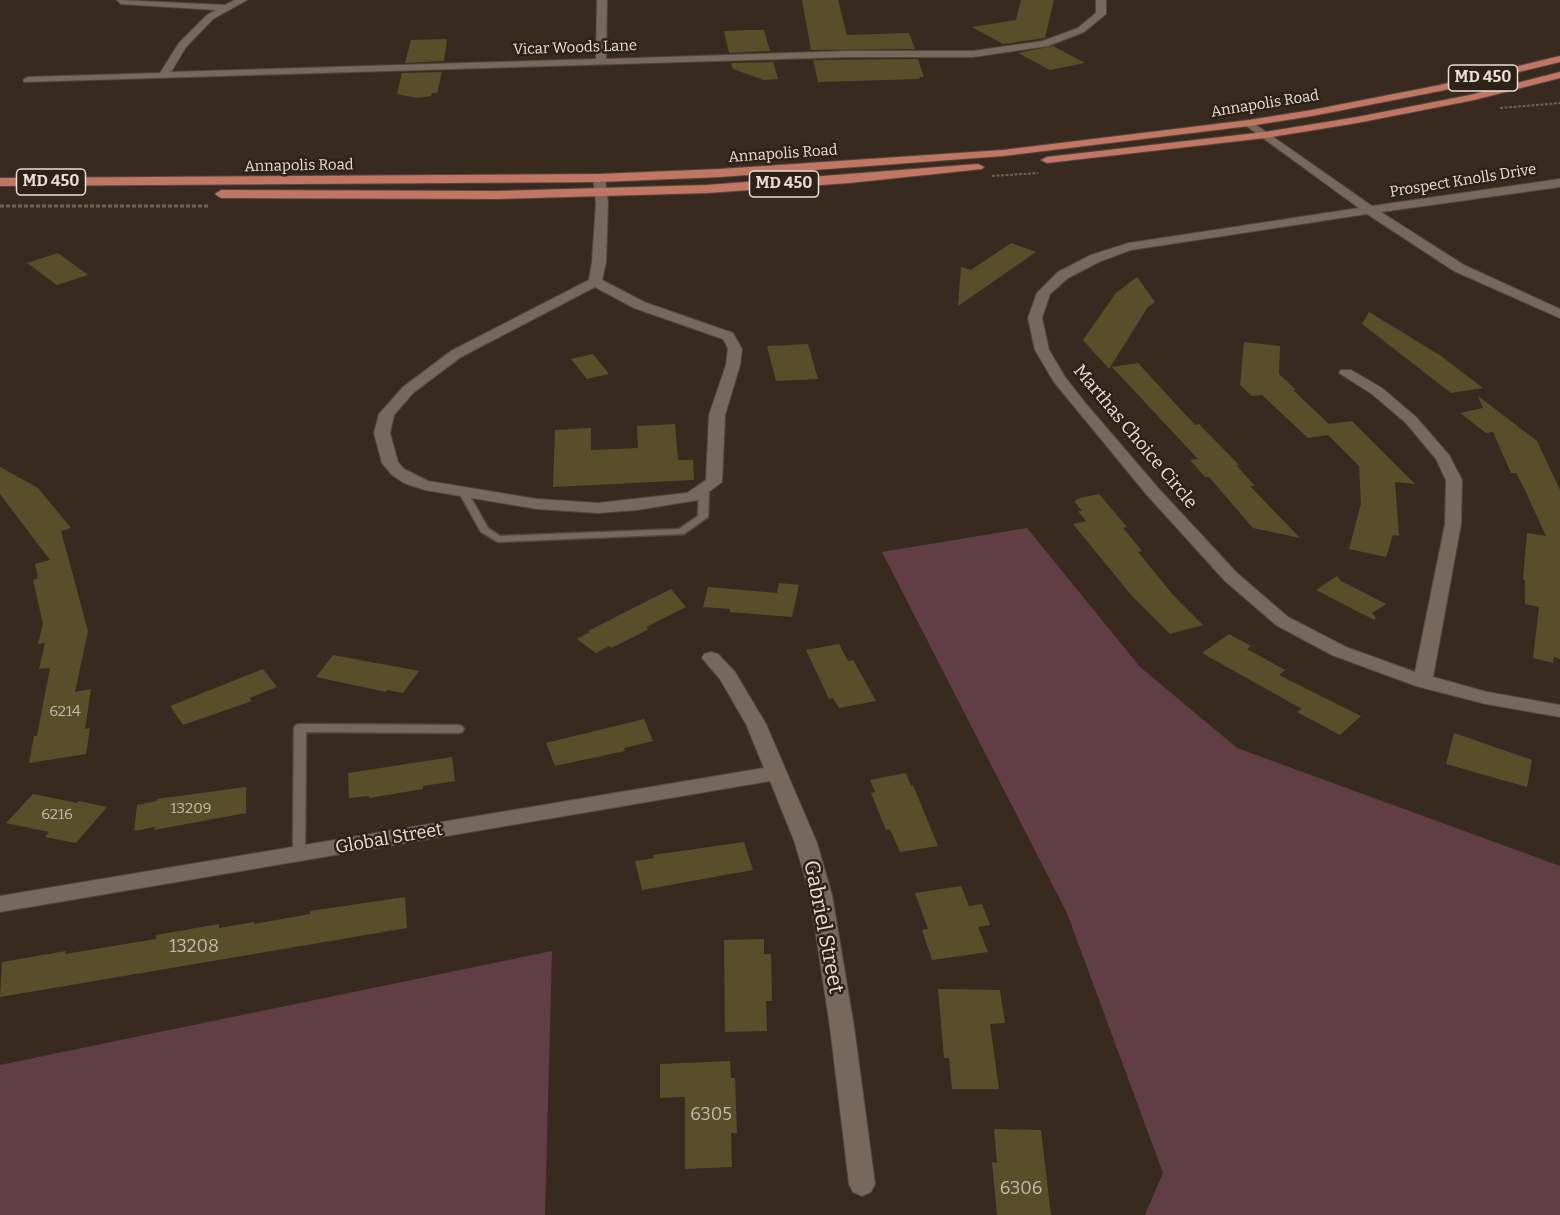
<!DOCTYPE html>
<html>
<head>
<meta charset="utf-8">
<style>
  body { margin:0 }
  canvas { display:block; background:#382a1f }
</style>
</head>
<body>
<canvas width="1560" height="1215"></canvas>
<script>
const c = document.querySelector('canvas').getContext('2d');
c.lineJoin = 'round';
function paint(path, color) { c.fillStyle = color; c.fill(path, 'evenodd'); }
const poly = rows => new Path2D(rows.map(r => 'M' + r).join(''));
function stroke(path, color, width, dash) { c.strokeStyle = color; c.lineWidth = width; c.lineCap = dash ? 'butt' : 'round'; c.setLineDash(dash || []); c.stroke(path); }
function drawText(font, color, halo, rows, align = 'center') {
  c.font = font + ' Bitter,serif'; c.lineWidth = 5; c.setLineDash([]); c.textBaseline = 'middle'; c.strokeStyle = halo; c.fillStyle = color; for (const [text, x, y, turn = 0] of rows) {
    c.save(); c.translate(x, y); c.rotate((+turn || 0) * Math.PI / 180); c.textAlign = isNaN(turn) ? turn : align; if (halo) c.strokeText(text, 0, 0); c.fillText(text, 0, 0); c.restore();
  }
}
const green = poly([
  [1027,528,1140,667,1237,748,1560,866,1560,1215,1145,1215,1163,1173,1067,913,882,552],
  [552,951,545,1215,0,1215,0,1065]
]);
const building = poly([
  [802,0,838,0,847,35,909,33,915,49,811,50],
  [1021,0,1054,0,1045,38,1003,44,972,27,1016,20],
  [746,30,764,30,770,51,729,53,724,31],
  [447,39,444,61,405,63,411,40],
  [1053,46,1085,63,1050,70,1018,53],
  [918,59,924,77,919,77,920,79,818,82,813,60],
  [773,62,778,79,764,80,733,69,731,63],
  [442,72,437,93,432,93,431,96,418,98,397,94,402,73],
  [1011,243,1036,252,958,306,961,267,971,270],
  [58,253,88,275,57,285,27,263],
  [1137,277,1155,302,1148,307,1109,369,1083,340,1116,293],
  [1369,312,1441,356,1483,388,1451,393,1362,324],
  [1244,342,1280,346,1279,374,1296,390,1293,390,1329,424,1352,421,1415,484,1395,482,1399,536,1393,535,1386,557,1349,549,1361,504,1359,466,1328,435,1308,438,1262,395,1252,396,1240,385],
  [808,344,818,379,776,381,767,346],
  [593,354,609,374,587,379,571,359],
  [1138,363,1195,425,1199,424,1239,465,1236,465,1255,486,1250,486,1300,538,1253,528,1209,477,1205,477,1190,460,1198,459,1112,367],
  [1478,396,1537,441,1560,490,1560,659,1554,657,1553,663,1533,658,1539,607,1525,604,1525,580,1523,579,1527,533,1546,536,1524,488,1516,473,1511,473,1493,432,1486,433,1460,413,1483,408],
  [675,424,678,460,693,460,694,480,553,487,555,430,591,428,591,450,638,448,637,426],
  [0,467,38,488,71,528,61,531,88,631,75,692,91,689,85,729,90,728,86,754,29,763,34,736,37,736,50,668,39,669,45,643,38,644,43,624,33,580,38,578,35,564,50,560,0,494],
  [1099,494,1127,527,1123,528,1142,551,1138,552,1173,595,1203,625,1170,634,1132,596,1073,524,1086,521,1078,511,1082,511,1074,501,1077,500,1076,499],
  [1337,576,1341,581,1386,604,1372,613,1376,618,1374,620,1316,590],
  [779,583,799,585,792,617,730,612,730,609,703,607,708,587,777,593],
  [671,589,686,607,646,627,649,629,611,648,609,646,596,653,577,639,590,632,588,631],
  [1229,634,1251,646,1247,649,1285,670,1279,675,1361,716,1340,735,1297,712,1302,709,1202,653],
  [839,644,848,661,853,660,876,701,839,708,833,698,829,699,806,650],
  [333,655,419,671,403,693,387,690,386,692,316,677],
  [263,669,277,687,249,698,252,701,183,725,170,706],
  [644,719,653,741,624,748,625,751,555,766,546,743],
  [1454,733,1532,760,1527,787,1446,764],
  [452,757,455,781,423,786,423,789,369,798,369,796,349,798,348,773],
  [906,773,911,786,913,785,938,846,900,852,890,829,886,830,871,793,875,792,870,780],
  [246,787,246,813,154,830,155,827,134,831,137,805,157,801,157,799],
  [33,794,77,803,79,801,107,807,76,843,45,837,49,832,6,823],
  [744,842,753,870,642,890,635,861,654,858,653,855],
  [961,886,969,906,982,904,990,925,978,927,988,952,932,960,922,930,928,929,915,893],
  [405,897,407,928,0,997,2,962,66,951,65,954,156,939,156,935,219,924,219,928,254,922,254,924,310,914,310,911],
  [764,939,764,954,771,954,772,1001,766,1001,767,1031,725,1032,724,940],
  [938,989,1000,990,1005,1023,990,1024,999,1089,952,1089,949,1058,944,1058],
  [730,1061,731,1078,735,1078,737,1133,731,1133,732,1167,685,1169,685,1097,660,1098,660,1064],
  [994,1129,1041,1130,1051,1215,997,1215,992,1162,997,1163]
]);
const pathFar1 = poly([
  [1500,108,1560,103],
  [992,176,1038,173]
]);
const path = poly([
  [0,206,209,206]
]);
const lane = poly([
  [704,487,709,490,708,517,684,534,498,542,481,532,458,491,460,489,466,489,488,528,500,536,679,529,698,516,699,490,704,487],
  [300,724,458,725,462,726,464,729,462,732,458,733,306,732,305,854,303,857,299,859,295,857,293,854,294,728,296,725,300,724]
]);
const street = poly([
  [117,0,225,5,235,0,247,0,213,19,186,47,171,72,596,59,597,0,607,0,606,59,848,51,973,51,1043,41,1078,28,1096,13,1096,0,1106,0,1106,14,1084,32,1048,46,973,57,848,57,24,82,23,80,28,77,160,73,179,43,207,15,216,10,121,4,117,0],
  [1249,120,1372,206,1560,179,1560,187,1381,212,1464,265,1560,309,1560,318,1454,271,1367,214,1131,250,1101,261,1068,278,1050,294,1042,318,1049,350,1065,377,1087,405,1159,489,1237,573,1288,617,1346,647,1415,672,1445,524,1446,480,1436,459,1406,423,1372,394,1339,373,1341,370,1351,370,1382,388,1416,417,1449,455,1462,480,1461,524,1433,677,1487,692,1560,705,1560,717,1486,704,1416,686,1332,655,1276,625,1225,581,1147,495,1054,382,1035,350,1028,318,1037,293,1058,272,1091,255,1129,243,1359,208,1245,125,1243,123,1249,120],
  [599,174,605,178,608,203,606,262,602,280,644,302,733,333,742,349,740,365,725,415,722,482,698,500,637,510,598,513,537,509,425,490,404,483,392,475,382,463,374,433,379,414,403,387,451,351,589,280,592,262,596,203,593,178,599,174],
  [595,287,634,308,723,339,726,344,728,349,726,365,709,415,706,480,687,493,598,503,537,499,428,481,404,469,398,462,390,433,394,415,413,393,461,357,595,287],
  [711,652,718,654,735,672,766,724,817,843,832,895,854,1027,875,1184,871,1192,862,1196,853,1192,849,1184,830,1027,810,895,795,843,770,781,0,912,0,896,764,768,746,724,720,679,702,658,704,654,711,652]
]);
const primary = poly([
  [1560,56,1560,62,1440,91,1312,116,1249,126,1003,156,720,177,599,182,0,186,0,178,599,174,720,169,1003,150,1249,120,1312,110,1440,85,1560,56],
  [1560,72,1560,78,1474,100,1357,123,1265,138,1047,163,1041,160,1047,157,1265,132,1357,117,1470,95,1560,72],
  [978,164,984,167,982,169,849,183,707,193,498,199,221,198,215,194,221,190,498,191,707,185,978,164]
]);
const farStreetnames = [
  ["Vicar Woods Lane",575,48,-2],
  ["Annapolis Road",1265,104,-9],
  ["Annapolis Road",783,154,-4],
  ["Annapolis Road",299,166,-1],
  ["Prospect Knolls Drive",1463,181,-9]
];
const numberNames = [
  ["6214",65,712],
  ["13209",191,809],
  ["6216",57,815]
];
const shields = [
  [1483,78,69],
  [51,182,69],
  [784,184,69]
];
const shieldNames = [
  ["MD 450",1483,78],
  ["MD 450",51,182],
  ["MD 450",784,184]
];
const streetNames = [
  ["Marthas Choice Circle",1135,437,50],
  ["Global Street",389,839,-10]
];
const nearNumbernames = [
  ["13208",194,947],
  ["6305",711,1115],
  ["6306",1021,1189]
];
const nearStreetnames = [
  ["Gabriel Street",823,927,79]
];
paint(green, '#613e46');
paint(building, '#5a4d2a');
stroke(lane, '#53483e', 3);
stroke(street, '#53483e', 2);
stroke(primary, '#53483e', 2);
stroke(pathFar1, '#6e6258', 2, [3, 1.5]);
stroke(path, '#6e6258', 3, [4, 2]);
paint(lane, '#78685b');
paint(street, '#78685b');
paint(primary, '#c07663');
drawText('15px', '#e8dfd8', '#2e2116', farStreetnames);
drawText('15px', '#c4baac', null, numberNames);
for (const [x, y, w] of shields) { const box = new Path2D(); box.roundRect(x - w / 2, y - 13, w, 26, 4.5); c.fillStyle = '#2e2116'; c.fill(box); stroke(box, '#e8dfd8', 1.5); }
drawText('bold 16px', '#e8dfd8', null, shieldNames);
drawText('18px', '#e8dfd8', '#2e2116', streetNames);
drawText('18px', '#c4baac', null, nearNumbernames);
drawText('21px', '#e8dfd8', '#2e2116', nearStreetnames);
</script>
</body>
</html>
